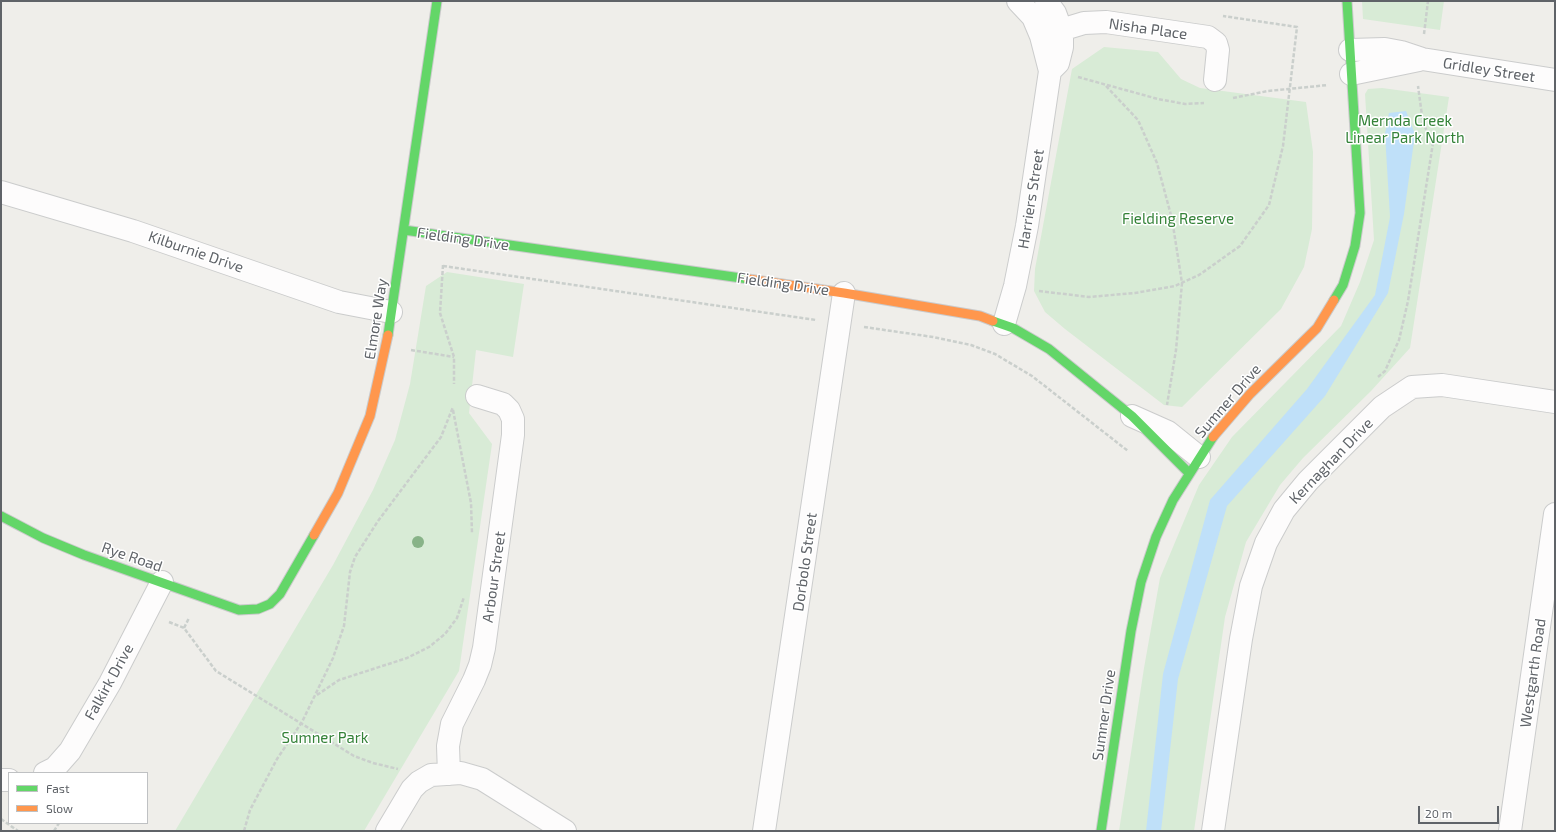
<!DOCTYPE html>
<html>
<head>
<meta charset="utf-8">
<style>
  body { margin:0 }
  #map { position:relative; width:1556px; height:832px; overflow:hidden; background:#efeeea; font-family:"Exo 2",sans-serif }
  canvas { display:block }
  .frame { position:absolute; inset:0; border:2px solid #5f6368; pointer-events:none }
  .legend { position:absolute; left:8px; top:772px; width:140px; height:52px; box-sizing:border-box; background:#fff; border:1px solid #bfc1c3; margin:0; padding:5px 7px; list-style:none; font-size:12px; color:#5f6368 }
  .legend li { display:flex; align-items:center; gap:8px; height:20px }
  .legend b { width:20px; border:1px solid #bfc1c3 }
  .scale { position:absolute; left:1418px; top:806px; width:81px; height:18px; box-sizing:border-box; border:2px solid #5f6368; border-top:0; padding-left:5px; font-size:12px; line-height:14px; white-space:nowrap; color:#5f6368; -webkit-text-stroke:3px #fff; paint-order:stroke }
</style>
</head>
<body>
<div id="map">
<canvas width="1556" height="832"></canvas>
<div class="frame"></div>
<ul class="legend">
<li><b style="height:5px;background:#63d668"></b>Fast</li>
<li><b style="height:5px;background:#ff974d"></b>Slow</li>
</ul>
<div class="scale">20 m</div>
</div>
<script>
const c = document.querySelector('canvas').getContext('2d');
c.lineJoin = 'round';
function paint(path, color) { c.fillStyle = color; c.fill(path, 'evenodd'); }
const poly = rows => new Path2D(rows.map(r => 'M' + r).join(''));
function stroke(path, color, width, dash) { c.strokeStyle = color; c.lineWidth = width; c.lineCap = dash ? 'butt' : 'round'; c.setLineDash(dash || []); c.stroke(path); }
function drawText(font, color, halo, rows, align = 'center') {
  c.font = font + ' "Exo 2",sans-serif'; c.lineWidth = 3; c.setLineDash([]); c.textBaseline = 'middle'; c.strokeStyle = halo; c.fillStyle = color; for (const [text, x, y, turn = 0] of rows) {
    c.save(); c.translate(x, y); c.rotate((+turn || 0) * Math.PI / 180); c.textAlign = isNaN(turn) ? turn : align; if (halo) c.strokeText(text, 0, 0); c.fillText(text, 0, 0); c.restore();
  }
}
const green = poly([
  [1362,1,1444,1,1440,30,1363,19],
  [1104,47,1158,52,1181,79,1200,88,1306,102,1313,152,1312,229,1304,267,1281,309,1182,407,1164,405,1065,329,1045,312,1034,291,1035,269,1072,69],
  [1382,88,1449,97,1410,348,1371,391,1303,458,1280,485,1246,542,1225,617,1194,831,1119,831,1144,668,1160,578,1199,485,1232,437,1341,326,1360,282,1374,240,1365,94,1368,89],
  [447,272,524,284,513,357,476,350,469,413,492,444,459,671,364,831,175,831,333,565,373,490,395,440,410,384,426,286]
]);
const water = poly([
  [1406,111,1415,134,1404,214,1388,293,1325,396,1227,506,1178,679,1161,831,1146,831,1163,674,1210,500,1307,389,1375,295,1390,217,1385,134,1389,113]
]);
const path = poly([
  [1424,34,1428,1],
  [1078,77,1158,99,1185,104,1204,103],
  [1106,86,1138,120,1157,163,1172,219,1182,283,1176,350,1167,405],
  [1233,98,1268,91,1328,85],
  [443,265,440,313,454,357,454,384],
  [443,266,816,320],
  [1039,291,1089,297,1135,293,1175,286,1199,275,1240,246,1269,205,1283,146,1297,27,1223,16],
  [864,327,933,337,971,345,995,354,1032,376,1128,451],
  [411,350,454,357],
  [1378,377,1385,371,1399,340,1408,301,1433,143,1423,123,1418,86],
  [453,410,471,503,472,533],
  [169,622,184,628,216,671,354,756,373,763,398,769],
  [184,628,189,618],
  [317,695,339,680,407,658,429,647,445,634,457,618,464,597],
  [1,819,18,831],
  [54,831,59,823],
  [244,831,250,810,277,759,302,722,333,658,344,626,350,572,355,557,378,521,441,437,453,407]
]);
const street = poly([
  [1046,1,1055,13,1062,32,1062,47,1058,63,1050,71],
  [1041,36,1084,23,1106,22,1208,37,1216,43,1218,50,1215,80],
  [1350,50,1385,49,1401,52,1422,59,1555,80],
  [1351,74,1419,60],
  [1,192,133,231,339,302,391,312],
  [1004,324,1015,286,1027,226,1050,71,1041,36,1033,17,1018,1],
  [1132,416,1168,432,1199,457],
  [45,773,55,768,70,751,110,683,162,582],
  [449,774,448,746,452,724,474,680,480,665,484,648,513,435,513,419,509,410,503,404,477,396],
  [1,780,9,780],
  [387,831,412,789,419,782,431,775,461,773,482,779,565,831],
  [764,831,844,293],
  [1213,831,1241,639,1251,586,1266,543,1284,510,1308,481,1382,407,1412,387,1442,385,1555,402],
  [1510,831,1555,514]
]);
const fast = poly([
  [404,230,748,279],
  [1334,300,1343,285,1355,246,1360,213,1347,1],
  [993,321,1013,328,1049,349,1132,416,1189,473],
  [388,335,437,1],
  [1,516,43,538,84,555,239,610,258,609,270,604,280,594,314,535],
  [1101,831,1131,631,1141,582,1156,537,1173,500,1213,437]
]);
const slow = poly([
  [748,279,844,293,980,316,993,321],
  [1213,437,1250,394,1317,328,1334,300],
  [314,535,338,493,370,416,388,335]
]);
const trees = [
  [418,542]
];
const streetNames = [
  ["Nisha Place",1148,29,8],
  ["Gridley Street",1489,70,9],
  ["Harriers Street",1031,199,-81],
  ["Fielding Drive",463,239,8],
  ["Kilburnie Drive",196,252,19],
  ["Fielding Drive",783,284,8],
  ["Elmore Way",376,319,-81],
  ["Sumner Drive",1228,401,-49],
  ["Kernaghan Drive",1331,461,-46],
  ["Rye Road",132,557,19],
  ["Dorbolo Street",805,562,-82],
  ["Arbour Street",494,577,-82],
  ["Westgarth Road",1533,673,-82],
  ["Falkirk Drive",109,682,-61],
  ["Sumner Drive",1104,715,-82]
];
const parkNames = [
  ["Mernda Creek",1405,121],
  ["Linear Park North",1405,138],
  ["Fielding Reserve",1178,219],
  ["Sumner Park",325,738]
];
paint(green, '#d8ebd6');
paint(water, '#bfe0f9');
stroke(street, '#cbcccc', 24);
stroke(fast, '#cacacb', 11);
stroke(slow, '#cacacb', 11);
stroke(path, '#cacfcc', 2.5, [4, 2]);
stroke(street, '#fdfcfc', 22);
stroke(fast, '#63d668', 9);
stroke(slow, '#ff974d', 9);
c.fillStyle = '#88b388';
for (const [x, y] of trees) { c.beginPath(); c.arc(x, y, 6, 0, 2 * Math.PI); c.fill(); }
drawText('15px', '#5f6368', '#fff', streetNames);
drawText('15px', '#348238', '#fff', parkNames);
</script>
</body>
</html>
